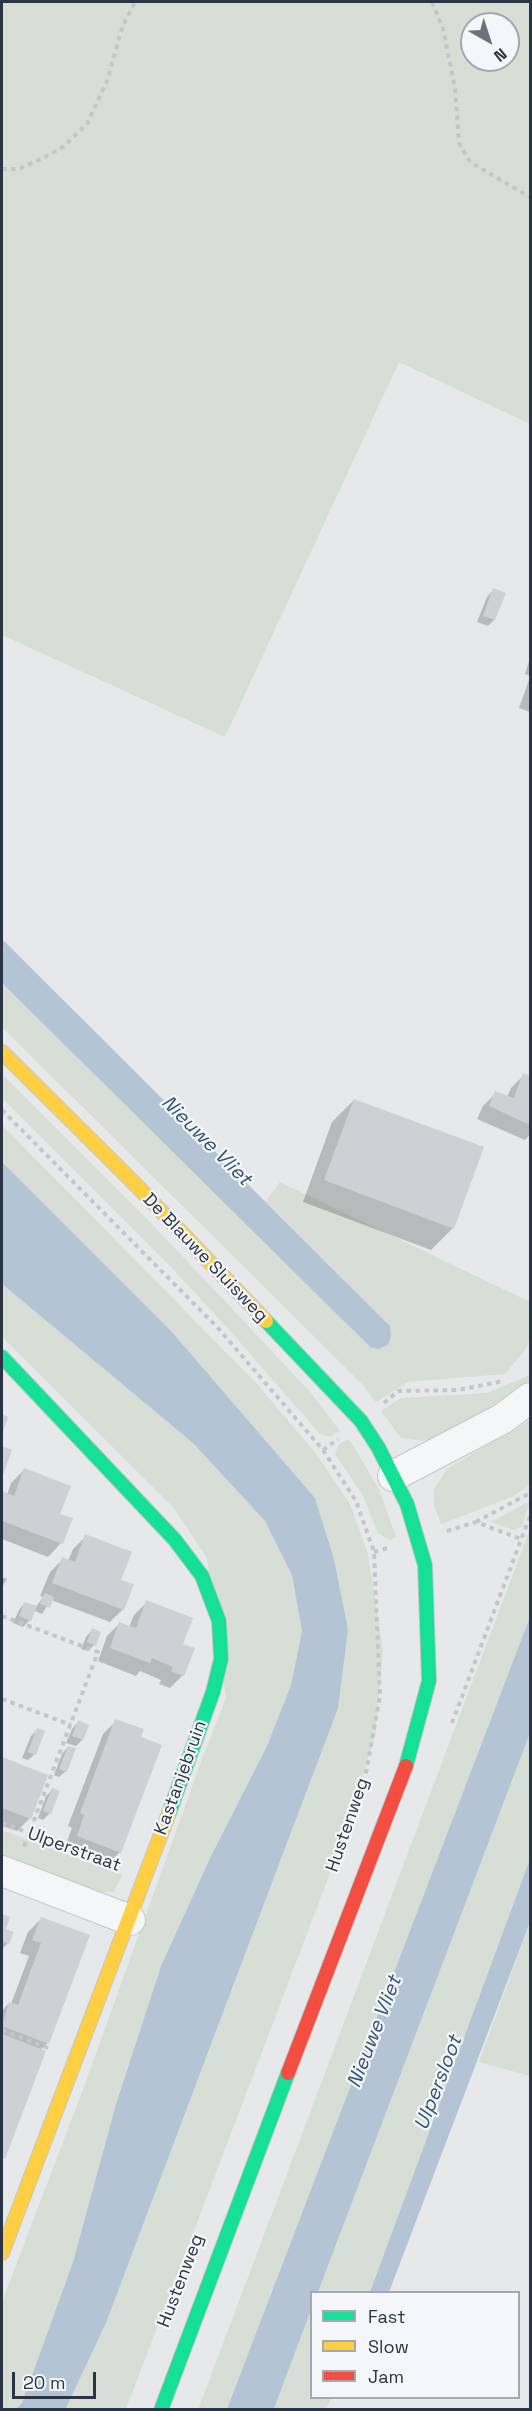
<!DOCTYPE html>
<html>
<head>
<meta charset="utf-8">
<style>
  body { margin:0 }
  #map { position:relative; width:532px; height:2411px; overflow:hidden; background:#e6e8ea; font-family:"Space Grotesk",sans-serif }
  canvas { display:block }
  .frame { position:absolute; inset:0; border:3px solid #2b3445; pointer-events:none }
  .legend { position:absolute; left:310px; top:2291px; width:210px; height:108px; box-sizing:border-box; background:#f4f6f9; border:2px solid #a4a8b1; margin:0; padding:8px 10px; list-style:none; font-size:18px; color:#2b3445 }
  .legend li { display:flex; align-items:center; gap:12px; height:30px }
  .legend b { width:30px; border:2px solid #a4a8b1 }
  .north { position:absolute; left:460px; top:12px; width:60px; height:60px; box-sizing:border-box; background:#f4f6f9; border:2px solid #a4a8b1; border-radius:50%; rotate:141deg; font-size:16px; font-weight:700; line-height:24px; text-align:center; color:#2b3445 }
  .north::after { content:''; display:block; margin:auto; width:21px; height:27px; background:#6c737f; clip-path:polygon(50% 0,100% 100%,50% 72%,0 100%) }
  .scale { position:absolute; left:12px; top:2372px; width:84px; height:27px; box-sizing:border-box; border:3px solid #2b3445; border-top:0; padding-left:8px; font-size:18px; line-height:21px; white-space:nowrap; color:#2b3445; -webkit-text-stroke:4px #f4f6f9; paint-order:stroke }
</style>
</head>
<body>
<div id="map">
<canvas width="532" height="2411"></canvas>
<div class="frame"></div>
<ul class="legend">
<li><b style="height:8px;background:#16e098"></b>Fast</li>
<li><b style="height:8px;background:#ffcf43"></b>Slow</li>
<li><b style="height:8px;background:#f24e42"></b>Jam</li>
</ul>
<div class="north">N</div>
<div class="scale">20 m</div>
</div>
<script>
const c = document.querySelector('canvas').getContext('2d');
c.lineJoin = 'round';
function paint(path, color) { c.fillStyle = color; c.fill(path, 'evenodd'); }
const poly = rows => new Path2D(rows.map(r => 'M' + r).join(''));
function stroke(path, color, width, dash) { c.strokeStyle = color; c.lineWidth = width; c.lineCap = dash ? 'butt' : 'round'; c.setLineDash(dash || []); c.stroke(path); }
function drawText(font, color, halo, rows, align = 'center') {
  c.font = font + ' "Space Grotesk",sans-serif'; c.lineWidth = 4.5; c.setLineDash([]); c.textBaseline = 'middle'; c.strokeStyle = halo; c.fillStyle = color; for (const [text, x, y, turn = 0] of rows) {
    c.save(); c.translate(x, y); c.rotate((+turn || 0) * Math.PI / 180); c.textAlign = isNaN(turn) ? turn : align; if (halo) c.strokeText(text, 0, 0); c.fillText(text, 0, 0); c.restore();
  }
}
const green = poly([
  [2,2,530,2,530,424,399,362,225,737,2,635],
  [472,24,508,24,508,60,472,60],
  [2,983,370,1347,390,1326,266,1201,280,1182,530,1302,530,1337,527,1347,505,1374,408,1382,376,1402,361,1383,2,1027],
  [2,1074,148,1220,223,1299,310,1392,340,1431,330,1437,320,1434,224,1324,171,1267,2,1098],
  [2,1125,257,1384,317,1455,350,1504,368,1554,383,1651,375,1736,348,1826,126,2409,65,2409,106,2323,294,1826,348,1629,334,1559,315,1498,172,1332,2,1162],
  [2,1284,193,1443,265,1521,292,1575,302,1631,291,1685,267,1746,211,1856,161,1966,116,2104,73,2262,22,2403,16,2409,2,2409,2,2302,84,2087,202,1759,226,1698,207,1558,174,1508,2,1337],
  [530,1375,530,1379,515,1396,448,1434,423,1441,401,1438,381,1411,401,1398,487,1393],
  [530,1420,530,1485,512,1497,441,1524,434,1505,434,1489,447,1469],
  [349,1439,379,1489,396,1537,389,1540,378,1533,362,1494,335,1454,339,1444],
  [530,1501,522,1527,513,1530,490,1522],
  [530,1529,530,1617,227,2409,198,2410],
  [530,1733,530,1859,370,2292,318,2292],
  [2,1830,122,1875,114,1892,100,1892,2,1854],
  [530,1922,530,2076,479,2062],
  [311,2310,312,2398,331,2398,326,2409,274,2410]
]);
const water = poly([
  [2,939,390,1326,391,1336,388,1345,378,1349,370,1347,2,983],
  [2,1162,172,1332,315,1498,334,1559,348,1629,338,1708,106,2323,65,2410,16,2409,22,2403,73,2262,116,2104,161,1966,211,1856,267,1746,291,1685,302,1631,292,1575,265,1521,193,1443,2,1284],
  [530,1617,530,1733,318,2292,312,2292,311,2310,274,2409,227,2409],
  [530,1859,530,1922,389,2292,370,2292]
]);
const shadow = poly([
  [493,590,494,620,488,626,477,622,487,597],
  [530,658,530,676,525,674],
  [530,677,530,712,519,708],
  [524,1075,530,1078,530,1134,525,1140,477,1119,483,1106,496,1093,507,1097,511,1088],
  [354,1100,453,1228,431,1250,303,1202,332,1122],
  [24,1470,58,1515,71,1519,61,1543,48,1557,2,1539,2,1493,7,1495,11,1483],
  [86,1536,120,1581,123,1609,110,1622,51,1600,42,1614,33,1610,30,1620,23,1627,13,1623,19,1610,25,1603,36,1607,43,1597,40,1596,50,1572,63,1559,68,1561,73,1549],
  [2,1577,7,1579,2,1587],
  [147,1602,182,1645,183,1675,170,1688,159,1684,161,1680,140,1671,136,1676,98,1661,107,1636,120,1623,129,1627,134,1615],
  [92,1630,94,1645,88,1651,81,1649,86,1637],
  [116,1721,120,1852,107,1865,64,1849,72,1828,68,1826,103,1734],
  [78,1722,82,1740,76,1746,66,1743,72,1729],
  [37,1730,35,1754,28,1760,22,1758,31,1736],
  [68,1747,66,1771,59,1777,54,1775,62,1754],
  [2,1759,46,1775,30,1818,17,1831,2,1826],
  [52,1790,50,1813,43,1820,38,1818,46,1796],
  [3,1916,8,1943,2,1949,2,1917],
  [41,1919,48,2043,40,2050,2,2161,2,2011,9,2003,11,2004,29,1956,20,1953,28,1932]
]);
const building = poly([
  [493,588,506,593,495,620,483,616],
  [523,1073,530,1076,530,1125,489,1106,495,1091,514,1098],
  [354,1099,484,1147,454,1229,324,1180],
  [2,1414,8,1417,2,1435],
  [2,1446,12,1450,2,1478],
  [24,1468,71,1486,60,1514,73,1518,63,1544,2,1521,2,1491,14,1496],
  [85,1534,132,1552,121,1580,134,1584,124,1610,52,1583,62,1557,75,1562],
  [45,1593,54,1597,50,1608,40,1604],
  [146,1600,193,1618,183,1644,195,1648,184,1676,171,1671,173,1667,152,1658,150,1663,110,1648,119,1622,136,1628],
  [25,1602,37,1606,31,1621,19,1616],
  [92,1628,101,1632,96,1646,87,1642],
  [115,1719,144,1729,141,1737,162,1745,121,1853,77,1836,84,1815,80,1813],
  [78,1720,89,1725,83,1740,72,1736],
  [37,1728,45,1731,36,1755,28,1752],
  [68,1746,76,1748,67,1772,59,1769],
  [2,1757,48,1775,31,1819,2,1808],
  [52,1788,60,1791,51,1814,43,1811],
  [2,1914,10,1917,6,1929,14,1932,9,1944,2,1941],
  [41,1917,90,1935,49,2044,2,2026,9,2002,18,2005,41,1943,32,1940],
  [2,2034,46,2051,5,2159,2,2157]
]);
const path = poly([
  [432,2,443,28,455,88,459,143,470,162,530,197],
  [2,169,19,169,45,157,63,147,87,124,107,81,123,25,135,2],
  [2,1110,218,1328,323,1450,356,1501,374,1552,380,1696,364,1784],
  [384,1403,398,1391,458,1390,503,1381],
  [323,1450,338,1439],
  [476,1522,530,1493],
  [447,1531,476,1522,521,1539],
  [374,1552,388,1548],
  [2,1616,98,1652,23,1849],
  [2,1699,71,1725],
  [452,1723,530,1516],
  [2,1823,117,1866],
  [2,2030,48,2048]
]);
const street = poly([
  [393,1476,502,1419,530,1398],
  [2,1871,130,1920]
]);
const fast = poly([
  [266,1321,361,1421,378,1447,407,1504,425,1565,429,1681,406,1766],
  [2,1357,175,1540,202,1576,219,1621,221,1659,213,1692,169,1813],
  [161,2410,288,2073]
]);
const slow = poly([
  [2,1052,136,1185,266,1321],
  [2,2253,169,1813]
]);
const jam = poly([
  [288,2073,406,1766]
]);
const streetNames = [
  ["De Blauwe Sluisweg",205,1258,46],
  ["Kastanjebruin",181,1778,-70],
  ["Hustenweg",348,1825,-71],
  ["Ulperstraat",74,1850,20],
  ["Hustenweg",181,2281,-69]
];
const waterNames = [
  ["Nieuwe Vliet",206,1141,45],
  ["Nieuwe Vliet",375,2032,-69],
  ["Ulpersloot",439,2083,-69]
];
paint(green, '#d6ded6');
paint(water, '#b4c4d5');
paint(shadow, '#0003');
paint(building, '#ced0d3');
stroke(street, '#c4c6c8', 32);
stroke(fast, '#c4c6c8', 16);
stroke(slow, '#c4c6c8', 16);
stroke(jam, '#c4c6c8', 16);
stroke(path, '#c5c6ca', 4, [4.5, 4.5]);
stroke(street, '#f5f6f7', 30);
stroke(fast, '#16e098', 14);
stroke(slow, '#ffcf43', 14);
stroke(jam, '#f24e42', 14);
drawText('18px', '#2b3445', '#f4f6f9', streetNames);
drawText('italic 20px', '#34527a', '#f4f6f9', waterNames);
</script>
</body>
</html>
